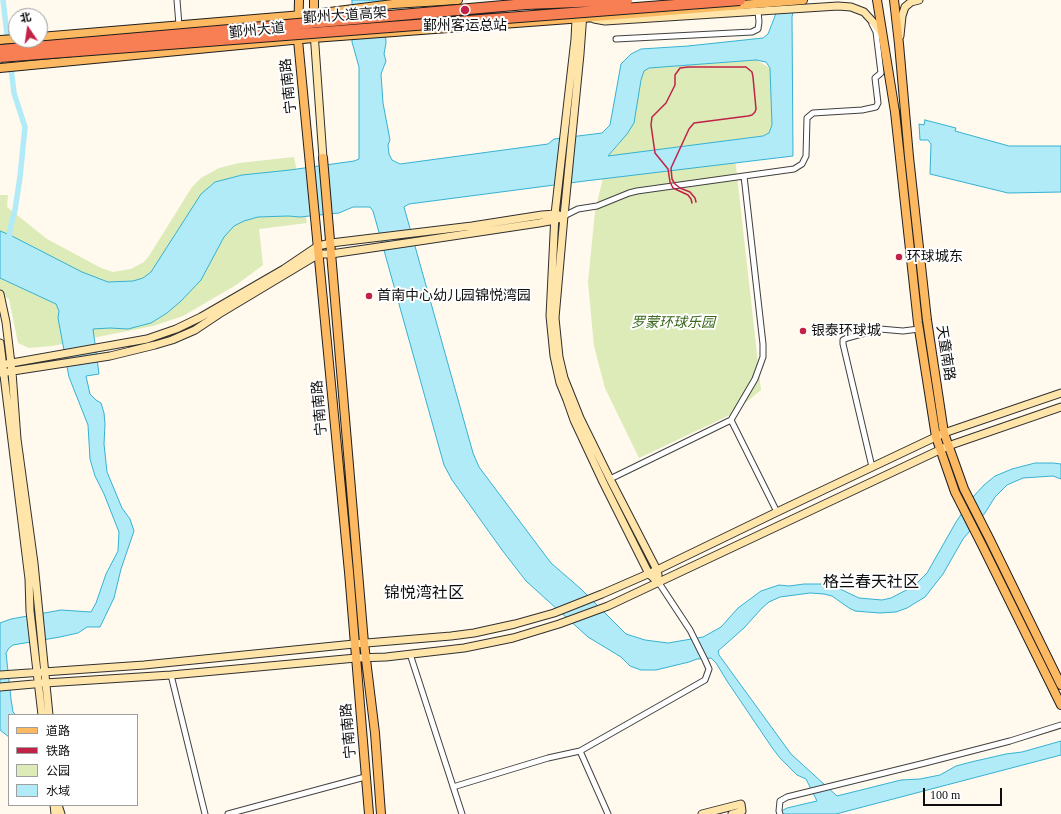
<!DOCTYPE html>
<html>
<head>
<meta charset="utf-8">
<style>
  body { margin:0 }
  #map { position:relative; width:1061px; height:814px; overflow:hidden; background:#fff9ee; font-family:"Times New Roman","Noto Sans SC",serif }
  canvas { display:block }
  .legend { position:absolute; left:8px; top:714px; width:130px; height:92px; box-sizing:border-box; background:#fff; border:1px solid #9f9f9f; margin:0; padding:5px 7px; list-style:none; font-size:12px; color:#0e0e0e }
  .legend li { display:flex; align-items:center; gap:8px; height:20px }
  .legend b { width:20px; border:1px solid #9f9f9f }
  .north { position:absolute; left:8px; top:8px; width:40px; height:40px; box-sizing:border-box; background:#fff; border:1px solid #9f9f9f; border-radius:50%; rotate:347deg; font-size:11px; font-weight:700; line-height:16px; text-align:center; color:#0e0e0e }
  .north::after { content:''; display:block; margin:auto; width:14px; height:18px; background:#c22148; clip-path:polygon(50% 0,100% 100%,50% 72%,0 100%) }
  .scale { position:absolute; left:923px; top:788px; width:79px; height:18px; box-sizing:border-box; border:2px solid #0e0e0e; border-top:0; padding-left:5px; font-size:12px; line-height:14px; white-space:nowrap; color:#0e0e0e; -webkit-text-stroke:3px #fff; paint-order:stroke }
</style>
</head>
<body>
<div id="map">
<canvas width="1061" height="814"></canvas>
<ul class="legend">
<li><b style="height:5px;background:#fcb961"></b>道路</li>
<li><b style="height:5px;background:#c22148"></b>铁路</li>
<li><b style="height:11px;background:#dcebb7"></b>公园</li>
<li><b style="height:11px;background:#b1ebf8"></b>水域</li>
</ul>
<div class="north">北</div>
<div class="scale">100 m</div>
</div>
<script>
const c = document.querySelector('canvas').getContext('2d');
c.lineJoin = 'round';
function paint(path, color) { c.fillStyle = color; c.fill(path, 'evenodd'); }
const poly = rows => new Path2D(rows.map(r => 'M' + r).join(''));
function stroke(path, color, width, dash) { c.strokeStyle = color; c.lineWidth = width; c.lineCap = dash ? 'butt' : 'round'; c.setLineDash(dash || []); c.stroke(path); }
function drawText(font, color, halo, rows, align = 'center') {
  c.font = font + ' "Times New Roman","Noto Sans SC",serif'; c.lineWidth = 4; c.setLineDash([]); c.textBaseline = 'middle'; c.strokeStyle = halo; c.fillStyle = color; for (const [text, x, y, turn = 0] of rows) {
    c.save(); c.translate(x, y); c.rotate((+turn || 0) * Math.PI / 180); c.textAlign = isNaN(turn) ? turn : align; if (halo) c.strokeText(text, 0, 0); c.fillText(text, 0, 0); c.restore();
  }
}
const green = poly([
  [756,60,770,68,772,125,769,133,763,136,733,140,761,390,732,414,639,458,605,388,594,346,588,282,595,212,608,156,620,143,644,70,649,68],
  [294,157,307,223,259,229,263,265,236,285,183,316,153,326,52,346,29,348,18,343,9,299,0,294,0,195,8,195,7,207,47,239,101,268,113,272,131,269,144,262,149,256,192,187,201,178,219,168,239,163]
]);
const water = poly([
  [352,0,383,0,386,43,384,54,386,61,381,74,383,103,390,140,388,145,389,154,392,160,400,164,548,144,554,139,602,133,610,125,621,64,631,54,641,49,688,46,763,38,768,34,775,16,779,0,795,0,792,17,793,156,585,181,409,204,404,207,473,453,479,467,551,563,581,589,626,634,645,640,668,643,703,637,721,627,738,608,761,591,779,585,789,586,804,584,828,584,836,587,859,598,882,600,891,598,910,588,918,582,927,573,956,522,973,497,984,485,995,476,1012,469,1035,463,1053,463,1061,464,1061,479,1053,476,1023,478,1007,485,995,497,985,513,963,539,943,574,925,597,907,608,896,612,880,613,867,612,855,611,849,608,832,596,824,594,810,593,780,597,769,602,762,608,744,628,718,651,719,655,791,754,837,796,901,780,920,779,940,775,956,766,971,762,1006,754,1022,752,1061,741,1061,755,836,814,776,814,787,808,817,801,806,779,797,775,780,758,773,749,727,681,716,663,711,658,697,659,689,662,656,670,641,670,630,666,621,657,588,637,526,581,502,550,452,480,444,465,373,211,370,207,353,207,339,213,300,217,288,216,258,217,244,221,234,226,224,237,201,280,181,301,167,313,151,323,128,329,110,328,93,329,99,374,86,376,90,394,96,400,101,403,104,413,105,424,104,444,107,472,122,508,130,519,134,531,121,569,114,598,100,627,87,627,78,633,60,637,13,645,9,648,6,653,11,699,13,712,16,715,9,715,9,737,0,730,0,623,11,619,61,610,91,612,96,603,106,574,118,551,119,532,104,494,95,476,90,459,88,425,69,377,58,318,59,311,56,304,0,278,0,231,10,235,82,272,108,282,133,281,143,278,151,272,201,194,215,182,242,175,290,170,354,161,359,159,359,67,352,42,352,0],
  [756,60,766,62,770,68,772,125,769,133,763,136,608,156,627,134,634,123,641,80,644,71,649,68,756,60],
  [925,120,956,128,955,131,1009,146,1061,146,1061,192,1008,193,930,174,931,144,928,140,920,140,919,124,924,125,925,120]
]);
const canal = poly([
  [3,0,14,93,25,127,20,177,15,210,10,229,9,242]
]);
const street = poly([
  [177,0,179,25],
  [616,39,752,32,758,29,759,22,758,11],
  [564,216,578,209,597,206,629,193,637,191,794,169,802,164,806,156,807,118,813,113,862,110,876,107,878,103,875,78,881,73,876,32,872,24],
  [731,420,777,512],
  [872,467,843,344,843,340,847,338,880,329,903,331,919,329],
  [610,479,731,420,755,379,763,357,763,344,744,176],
  [410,654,462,814],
  [171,675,205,814],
  [580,751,608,814],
  [453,787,548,758,580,751,705,680,709,669,705,660,690,630,659,583],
  [228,814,365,777],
  [780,814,779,811,780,801,787,797,925,763,1010,741,1061,725]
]);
const secondary = poly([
  [577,0,575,39,555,214,550,316,554,356,560,383,567,400,574,420,603,482,649,574,659,583],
  [583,13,580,54,564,216,555,318,559,357,564,378,580,418,610,479,657,570,658,575],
  [594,19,605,21,838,6,851,7,864,12,874,23,882,33],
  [314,32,323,158],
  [900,36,902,16,905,7,911,2,919,0],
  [0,294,6,322,12,372,17,439,34,563,49,715],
  [0,343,29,579,30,611,42,715],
  [0,365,147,339,176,329,201,317,284,269,318,246,331,243,472,226,542,215,555,214,559,215],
  [0,373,110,356,155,345,172,340,195,330,219,314,319,254,331,254,426,240,539,223,555,220,558,219],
  [0,675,144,665,354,644,451,636,474,633,515,624,554,613,602,594,657,570,777,512,944,433,1061,393],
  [0,687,45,683,171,675,356,658,386,657,464,648,513,638,559,624,608,606,948,446,1061,407],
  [54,805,55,814],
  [58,805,61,814],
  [702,814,741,804,742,811,732,814]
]);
const primary = poly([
  [299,0,298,40,349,572,369,814],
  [877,0,895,112,918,323,936,437,955,492,982,545,1061,705],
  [894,0,899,44,909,157,927,320,944,433,964,489,989,538,1061,685],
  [314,14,314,0],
  [40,37,314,14,393,4,458,0],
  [0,40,16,39],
  [0,68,313,38,583,18,803,0],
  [323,158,364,643,375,733,381,814]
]);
const rail = poly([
  [692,203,691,199,688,195,673,188,670,182,668,169,655,153,651,125,652,117,666,103,675,85,675,75,680,68,688,67,746,67,752,72,753,77,756,109,755,112,752,115,748,116,694,123,689,129,671,168,672,179,675,184,680,188,690,192,695,198,696,202]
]);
const highwayBridge = poly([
  [1,50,526,4,627,0],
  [0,57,740,0]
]);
const markers = [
  [465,10,5,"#c22148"],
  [899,257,4,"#c22148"],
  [369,296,4,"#c22148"],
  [803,331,4,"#c22148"]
];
const streetNames = [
  ["鄞州大道高架",345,16,-4],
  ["鄞州大道",257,31,-6],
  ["宁南南路",289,86,-96],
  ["天童南路",945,353,81],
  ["宁南南路",320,408,-95],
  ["宁南南路",349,731,-95]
];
const poiNames = [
  ["鄞州客运总站",465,26,"center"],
  ["环球城东",907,257],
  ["首南中心幼儿园锦悦湾园",377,296],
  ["银泰环球城",811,331]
];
const parkNames = [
  ["罗蒙环球乐园",673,323]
];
const quarterNames = [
  ["格兰春天社区",871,583],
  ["锦悦湾社区",424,594]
];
paint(green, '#dcebb7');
paint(water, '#b1ebf8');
stroke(water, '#36b1d1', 1);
stroke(canal, '#b1ebf8', 5.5);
stroke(street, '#414141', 7);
stroke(secondary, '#303030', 9);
stroke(primary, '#1f1f1f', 10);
stroke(street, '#fff', 5);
stroke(secondary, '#ffe5a9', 7);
stroke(primary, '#fcb961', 8);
stroke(rail, '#c22148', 1.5);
stroke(highwayBridge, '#1f1f1f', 12, []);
stroke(highwayBridge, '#f87f53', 10);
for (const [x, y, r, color] of markers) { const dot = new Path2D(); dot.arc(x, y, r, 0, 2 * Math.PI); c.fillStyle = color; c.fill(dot); stroke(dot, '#fff', 1.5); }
drawText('14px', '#0e0e0e', '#fff', streetNames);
drawText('14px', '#0e0e0e', '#fff', poiNames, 'left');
drawText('italic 14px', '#3a681c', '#fff', parkNames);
drawText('16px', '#0e0e0e', '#fff', quarterNames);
</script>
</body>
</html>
